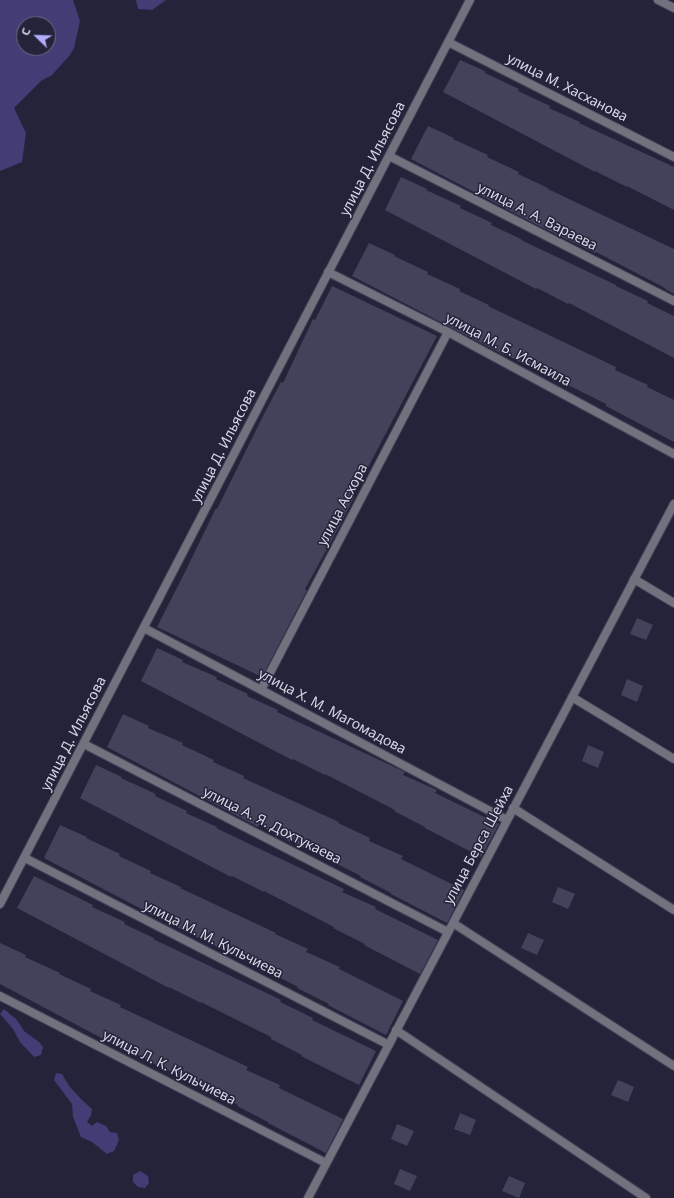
<!DOCTYPE html>
<html>
<head>
<meta charset="utf-8">
<style>
  body { margin:0 }
  #map { position:relative; width:674px; height:1198px; overflow:hidden; background:#25233a; font-family:"Noto Sans",sans-serif }
  canvas { display:block }
  .north { position:absolute; left:16px; top:16px; width:40px; height:40px; box-sizing:border-box; background:#25233a; border:1px solid #6c6b7f; border-radius:50%; rotate:293deg; font-size:11px; font-weight:700; line-height:16px; text-align:center; color:#d7d7e6 }
  .north::after { content:''; display:block; margin:auto; width:14px; height:18px; background:#b2adf9; clip-path:polygon(50% 0,100% 100%,50% 72%,0 100%) }
</style>
</head>
<body>
<div id="map">
<canvas width="674" height="1198"></canvas>
<div class="north">С</div>
</div>
<script>
const c = document.querySelector('canvas').getContext('2d');
c.lineJoin = 'round';
function paint(path, color) { c.fillStyle = color; c.fill(path, 'evenodd'); }
const poly = rows => new Path2D(rows.map(r => 'M' + r).join(''));
function stroke(path, color, width, dash) { c.strokeStyle = color; c.lineWidth = width; c.lineCap = dash ? 'butt' : 'round'; c.setLineDash(dash || []); c.stroke(path); }
function drawText(font, color, halo, rows, align = 'center') {
  c.font = font + ' "Noto Sans",sans-serif'; c.lineWidth = 3; c.setLineDash([]); c.textBaseline = 'middle'; c.strokeStyle = halo; c.fillStyle = color; for (const [text, x, y, turn = 0] of rows) {
    c.save(); c.translate(x, y); c.rotate((+turn || 0) * Math.PI / 180); c.textAlign = isNaN(turn) ? turn : align; if (halo) c.strokeText(text, 0, 0); c.fillText(text, 0, 0); c.restore();
  }
}
const green = poly([
  [0,0,73,0,80,21,74,48,70,55,52,75,41,81,14,108,26,133,22,162,0,171],
  [24,24,48,24,48,48,24,48],
  [136,0,166,0,152,10,138,9],
  [4,1009,17,1020,24,1031,39,1042,43,1047,41,1055,34,1057,20,1042,13,1029,0,1014],
  [56,1073,62,1074,70,1087,82,1100,92,1109,91,1115,87,1122,92,1126,97,1122,106,1126,110,1132,117,1133,119,1140,114,1151,107,1154,92,1142,81,1137,73,1117,72,1104,54,1080],
  [140,1171,148,1176,149,1183,145,1188,138,1187,133,1182,133,1175]
]);
const building = poly([
  [460,60,485,71,485,73,519,89,518,91,550,106,549,108,580,122,579,123,674,167,674,210,627,186,627,187,595,171,595,172,443,92],
  [428,126,454,138,453,139,488,155,487,157,519,172,518,174,548,188,548,189,674,249,674,294,665,289,665,288,596,252,595,253,537,225,411,159],
  [401,177,427,189,426,190,461,206,460,208,492,223,491,225,521,239,521,240,616,285,616,286,648,301,647,303,674,316,674,358,569,303,568,304,537,288,536,289,385,210],
  [369,243,395,255,394,256,428,272,427,274,460,289,459,291,489,305,488,306,616,367,615,370,648,385,647,387,674,400,674,442,606,406,606,404,536,369,536,370,504,354,504,355,352,276],
  [332,286,437,336,353,496,354,497,339,527,305,589,307,590,262,677,157,627,186,570,216,508,217,509,264,414,281,382,283,383,313,319,315,320],
  [637,618,653,625,646,640,630,634],
  [157,648,183,660,182,662,217,677,216,679,248,694,247,696,278,710,277,712,405,772,403,775,437,790,435,793,499,824,481,857,425,828,425,827,394,811,395,810,325,774,325,775,293,759,292,760,141,681],
  [627,679,643,686,637,702,621,695],
  [123,714,149,726,148,728,183,743,182,745,214,760,213,762,244,776,243,778,339,822,338,823,370,838,369,841,403,856,401,859,464,890,447,923,391,894,391,893,360,877,361,876,291,841,290,842,259,825,258,827,107,747],
  [588,745,604,752,598,768,582,761],
  [96,765,122,777,121,778,156,794,155,796,187,811,186,813,217,827,216,828,344,889,342,892,376,907,375,909,438,940,420,974,364,945,365,944,333,928,334,927,264,891,264,892,232,876,231,877,80,798],
  [60,825,87,837,86,838,120,854,119,856,151,871,150,873,181,887,180,888,276,933,275,934,308,949,306,952,340,967,339,969,403,1001,386,1035,328,1005,329,1004,297,988,298,987,228,951,228,952,170,924,44,858],
  [34,876,93,905,92,907,125,922,124,924,154,938,153,939,281,1000,280,1002,313,1018,312,1020,376,1051,359,1085,301,1056,302,1055,271,1039,271,1037,201,1002,201,1003,169,987,169,988,17,908],
  [558,887,575,894,568,909,552,902],
  [528,933,544,940,537,955,521,948],
  [0,943,26,955,25,957,60,973,59,974,91,989,90,991,121,1005,120,1007,248,1067,246,1070,280,1085,279,1088,343,1119,326,1153,268,1123,268,1122,237,1106,238,1105,168,1070,168,1071,136,1054,135,1056,0,984],
  [618,1080,634,1087,628,1102,611,1095],
  [460,1113,476,1120,470,1135,454,1129],
  [397,1124,414,1131,407,1146,391,1139],
  [400,1169,417,1176,410,1191,394,1184],
  [509,1176,525,1183,519,1198,502,1191]
]);
const minor = poly([
  [658,0,674,8],
  [448,42,674,157],
  [389,156,674,301],
  [328,272,448,332,674,454],
  [634,579,674,603],
  [144,628,507,820],
  [261,690,448,332],
  [572,697,674,759],
  [84,744,448,932],
  [513,808,674,910],
  [25,858,389,1045],
  [0,904,470,0],
  [453,923,674,1066],
  [0,996,326,1163],
  [396,1030,646,1198],
  [308,1198,674,504]
]);
const streetNames = [
  ["улица М. Хасханова",567,88,27],
  ["улица Д. Ильясова",373,159,-63],
  ["улица А. А. Вараева",537,217,27],
  ["улица М. Б. Исмаила",508,350,28],
  ["улица Д. Ильясова",224,446,-63],
  ["улица Асхора",343,505,-62],
  ["улица Х. М. Магомадова",332,712,28],
  ["улица Д. Ильясова",74,734,-63],
  ["улица А. Я. Дохтукаева",272,826,27],
  ["улица Берса Шейха",479,845,-62],
  ["улица М. М. Кульчиева",213,940,27],
  ["улица Л. К. Кульчиева",169,1068,27]
];
paint(green, '#433c75');
paint(building, '#43425b');
stroke(minor, '#414056', 10);
stroke(minor, '#72717e', 8);
drawText('14px', '#d7d7e6', '#25233a', streetNames);
</script>
</body>
</html>
